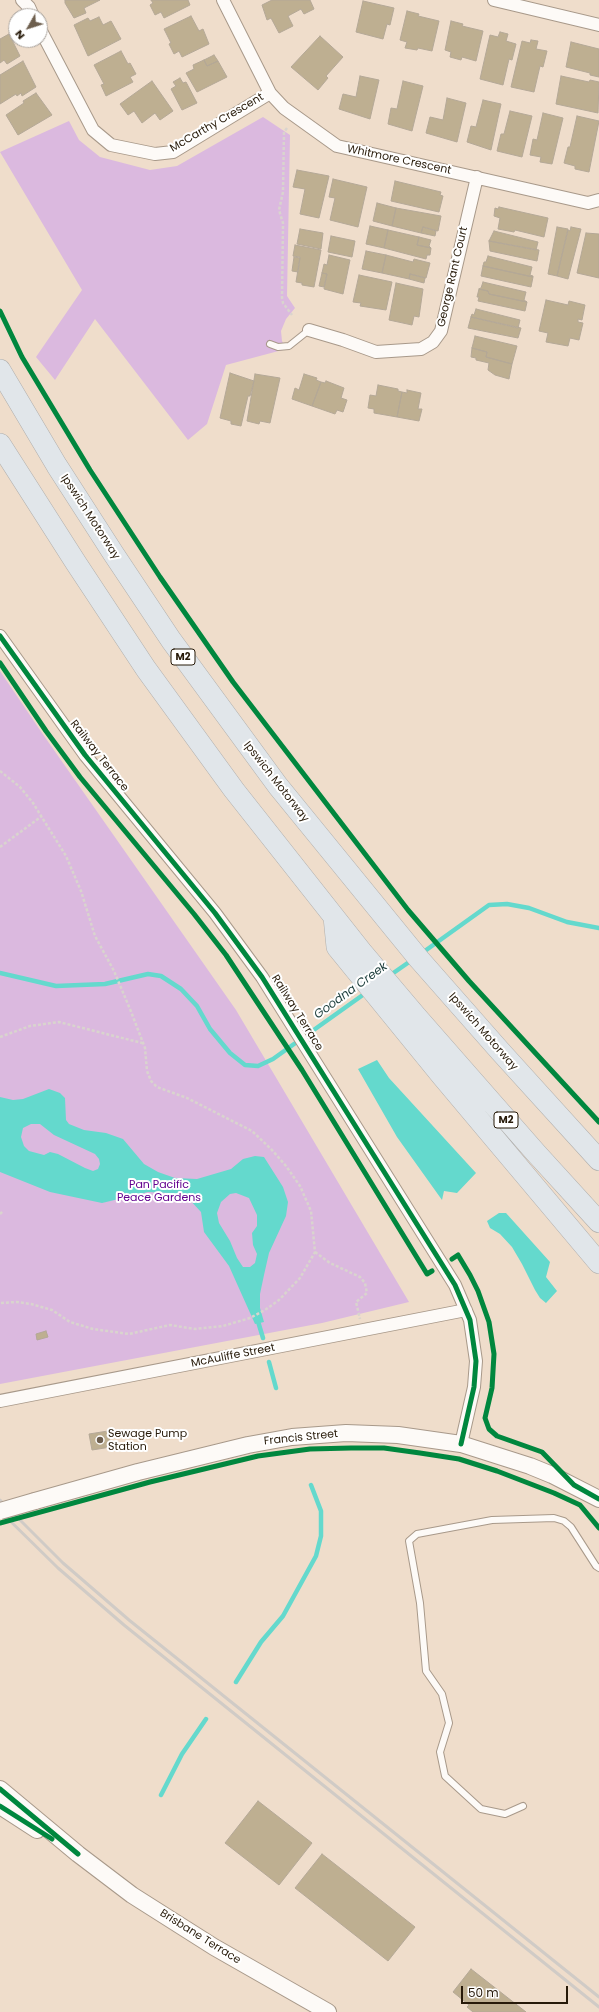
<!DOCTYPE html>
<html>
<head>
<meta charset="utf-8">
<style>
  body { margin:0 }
  #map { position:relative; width:599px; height:2012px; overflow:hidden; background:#efddcb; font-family:Poppins,sans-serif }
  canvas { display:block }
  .north { position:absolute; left:8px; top:8px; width:40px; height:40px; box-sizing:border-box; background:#fff; border:1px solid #a9a39d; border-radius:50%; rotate:231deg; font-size:11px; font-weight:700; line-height:16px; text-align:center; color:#271a09 }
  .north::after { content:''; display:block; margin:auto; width:14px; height:18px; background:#6d5e4d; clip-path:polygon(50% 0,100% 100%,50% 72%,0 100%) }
  .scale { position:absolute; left:461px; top:1986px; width:107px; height:18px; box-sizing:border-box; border:2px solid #271a09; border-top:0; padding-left:5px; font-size:12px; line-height:14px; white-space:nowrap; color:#271a09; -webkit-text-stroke:3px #fff; paint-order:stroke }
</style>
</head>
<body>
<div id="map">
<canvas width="599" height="2012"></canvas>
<div class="north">N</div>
<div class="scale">50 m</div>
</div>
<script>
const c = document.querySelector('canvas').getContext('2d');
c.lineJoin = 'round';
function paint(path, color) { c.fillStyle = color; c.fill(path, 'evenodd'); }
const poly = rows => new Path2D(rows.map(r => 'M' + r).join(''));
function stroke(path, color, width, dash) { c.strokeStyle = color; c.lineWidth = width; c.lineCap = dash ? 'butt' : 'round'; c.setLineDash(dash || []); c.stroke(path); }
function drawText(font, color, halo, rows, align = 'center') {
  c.font = font + ' Poppins,sans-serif'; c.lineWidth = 4; c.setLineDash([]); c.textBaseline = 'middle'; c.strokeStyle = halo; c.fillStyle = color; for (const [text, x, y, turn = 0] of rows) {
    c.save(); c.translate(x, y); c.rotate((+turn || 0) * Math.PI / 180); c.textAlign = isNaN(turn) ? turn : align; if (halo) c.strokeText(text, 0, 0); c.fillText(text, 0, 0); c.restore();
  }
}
const green = poly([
  [263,117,290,135,287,296,295,308,286,319,281,331,282,341,286,349,226,365,207,424,188,440,95,319,55,380,36,357,82,290,0,152,69,121,79,140,100,157,150,170,177,166],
  [0,671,42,733,236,1010,409,1302,322,1323,0,1384]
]);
const water = poly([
  [377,1060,389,1078,476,1173,457,1193,444,1191,442,1200,397,1137,358,1069],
  [49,1089,60,1093,65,1098,66,1120,69,1124,84,1130,106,1133,123,1139,144,1164,158,1172,175,1178,197,1179,231,1169,243,1159,255,1156,264,1157,283,1187,288,1202,286,1216,269,1253,264,1275,260,1294,260,1308,264,1322,255,1324,229,1266,204,1232,201,1212,189,1199,169,1193,148,1192,102,1203,50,1192,0,1172,0,1097,13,1100,23,1099],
  [31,1124,40,1124,54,1135,95,1154,99,1159,100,1164,98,1169,93,1171,85,1168,58,1154,50,1152,44,1155,29,1151,24,1146,21,1137,23,1128],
  [236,1193,249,1198,257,1215,257,1226,252,1233,253,1245,257,1254,255,1263,250,1267,243,1267,237,1258,230,1241,219,1223,217,1213,221,1202,230,1194],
  [499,1213,506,1213,550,1262,546,1277,557,1291,546,1303,540,1298,535,1290,522,1264,512,1247,500,1234,490,1228,487,1221]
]);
const stream = poly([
  [422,953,489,905,507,904,529,908,567,922,599,928],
  [0,973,56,986,105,984,148,974,161,976,181,989,197,1006,210,1029,230,1053,245,1065,258,1066,273,1059,367,992],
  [389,976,412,960],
  [257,1318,263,1338],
  [269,1362,276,1388],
  [236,1682,261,1642,283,1616,316,1556,321,1536,321,1511,311,1485],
  [161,1795,182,1754,206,1719]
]);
const building = poly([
  [65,0,100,0,84,8,86,13,74,18,65,3,65,0],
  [151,0,188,0,190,5,164,18,161,12,155,15,150,5,153,3,151,0],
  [272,0,310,0,314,9,304,14,301,9,288,16,293,26,279,33,271,18,267,20,262,5,272,0],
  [363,1,394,8,390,25,387,24,383,39,356,32,363,1],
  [407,11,419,14,418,16,439,21,432,51,418,48,417,50,405,48,407,42,400,40,407,11],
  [191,16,199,31,203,29,209,44,182,57,179,51,174,54,169,44,171,43,164,29,191,16],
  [99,17,103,25,111,21,121,39,88,56,74,25,88,18,90,21,99,17],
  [451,21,463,24,462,26,483,31,476,61,462,57,461,60,450,57,451,52,445,50,451,21],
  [500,32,508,34,506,41,516,44,512,60,509,59,503,85,480,79,490,35,498,37,500,32],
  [9,34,20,56,7,64,4,60,0,63,0,39,9,34],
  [320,36,343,57,326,76,328,78,318,90,291,67,320,36],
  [531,40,538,41,536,49,547,51,543,67,540,66,534,92,511,87,522,41,530,43,531,40],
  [571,42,599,49,599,77,590,75,590,73,566,67,571,42],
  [121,51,128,64,130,63,136,74,130,77,133,82,106,96,101,85,104,84,94,65,121,51],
  [214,55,218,61,207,66,204,60,214,55],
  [204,60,207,66,218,61,227,77,197,92,186,73,194,69,193,65,204,60],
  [23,61,36,87,22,96,21,93,17,96,16,94,0,104,0,75,23,61],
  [360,76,379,80,370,119,339,109,343,94,356,97,360,76],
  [561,76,589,82,590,80,599,82,598,113,556,104,561,76],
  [180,78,183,83,186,82,197,103,182,110,171,89,176,86,173,82,180,78],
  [152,81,173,111,160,120,155,113,142,123,134,111,128,115,120,104,152,81],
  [403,81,423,86,412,131,388,124,391,108,397,109,403,81],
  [36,93,52,115,18,135,6,115,24,103,23,101,36,93],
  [447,98,466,103,457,142,426,133,430,117,443,120,447,98],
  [483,100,501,104,491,150,467,142,471,126,476,127,483,100],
  [510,111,532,116,522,157,497,151,501,134,504,134,510,111],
  [543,113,563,118,552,164,540,162,541,157,530,155,533,139,537,140,543,113],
  [577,116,599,121,589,172,575,169,575,166,564,163,568,147,570,147,577,116],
  [297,170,329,176,319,218,300,214,305,189,293,187,297,170],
  [333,179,367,187,358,227,330,220,335,198,329,197,333,179],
  [395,181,441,192,440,195,443,196,439,212,391,201,395,181],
  [377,203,396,208,392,226,373,221,377,203],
  [499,207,548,218,544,237,515,230,514,232,498,229,500,218,494,216,495,208,498,209,499,207],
  [396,208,441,216,438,231,423,227,421,233,392,226,396,208],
  [370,226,388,230,384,248,366,244,370,226],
  [423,227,436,231,435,236,421,233,423,227],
  [557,227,568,229,557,276,548,274,557,227],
  [571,227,581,229,568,279,557,276,568,230,570,231,571,227],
  [300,229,323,233,321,249,297,244,300,229],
  [388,230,419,237,417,245,431,248,430,255,427,255,426,259,384,248,388,230],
  [494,231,538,242,536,250,489,241,494,231],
  [586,233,599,234,599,278,577,273,586,233],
  [331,236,355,241,352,257,328,252,331,236],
  [419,237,431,240,429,246,431,248,417,245,419,237],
  [489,241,539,250,537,261,490,251,489,241],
  [295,245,321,250,314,287,302,285,302,283,296,282,300,257,293,256,295,245],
  [366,251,386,255,382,273,362,269,366,251],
  [329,255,350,260,343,294,324,289,327,274,322,273,324,264,327,265,329,255],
  [386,255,413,262,414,259,430,263,426,278,410,274,409,279,382,273,386,255],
  [488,256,532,267,530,275,533,276,533,277,483,266,484,262,486,262,488,256],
  [294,257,300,258,298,272,292,271,294,257],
  [483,266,533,277,531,287,481,276,483,266],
  [322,273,327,274,324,287,319,286,322,273],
  [410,274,425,278,424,283,409,279,410,274],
  [359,275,392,282,386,310,360,306,361,303,353,302,359,275],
  [483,282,526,292,524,300,527,302,489,294,488,291,479,289,481,288,483,282],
  [396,283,423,289,419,317,414,316,412,325,389,320,396,283],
  [479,289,488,291,489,294,527,302,525,311,478,301,479,297,477,297,479,289],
  [546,300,568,305,569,301,585,305,582,320,578,319,578,322,583,323,579,340,570,338,568,346,546,342,548,333,539,331,546,300],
  [476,309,520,320,518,328,471,317,472,314,474,315,476,309],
  [471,317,521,328,518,338,468,328,471,317],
  [475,336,517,346,512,364,486,357,487,352,472,348,475,336],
  [472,348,487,352,486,357,512,364,509,379,495,375,488,370,489,363,476,360,476,358,471,357,472,348],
  [230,373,254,381,250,396,248,396,241,426,231,424,231,421,220,418,230,373],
  [255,374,280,378,270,423,260,421,259,424,247,421,255,374],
  [304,374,317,378,316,380,321,382,312,406,292,399,295,388,299,390,304,374],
  [326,381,344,388,341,398,347,400,343,412,337,410,335,414,312,406,321,382,325,383,326,381],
  [378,385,398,389,398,391,402,392,397,417,374,413,374,409,368,408,370,395,376,396,378,385],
  [407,390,421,393,418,409,422,409,419,421,397,417,402,392,407,393,407,390],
  [46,1331,48,1337,37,1340,36,1334,46,1331],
  [108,1431,111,1447,92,1450,89,1434,108,1431],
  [258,1801,312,1843,279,1885,225,1843,258,1801],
  [322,1854,415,1927,388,1961,295,1888,322,1854],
  [471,1969,526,2012,473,2012,467,2007,469,2005,453,1992,471,1969]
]);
const path = poly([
  [287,128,284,132,283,192,279,210,283,223,282,298,283,303,292,315],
  [0,771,20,787,33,803,66,856,81,891,95,936,114,971,130,1009,145,1048,147,1071,151,1081,157,1087,187,1098,252,1131,271,1149,286,1166,300,1186,311,1211,315,1252,300,1278,279,1300,265,1310,250,1318,223,1326,195,1329,170,1325,129,1334,93,1329,70,1322,52,1310,31,1304,17,1302,0,1303],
  [0,847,42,816],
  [0,1037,30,1026,59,1022,142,1043],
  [0,1214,3,1211],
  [315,1252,330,1263,360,1277,365,1283,367,1293,356,1302,360,1319]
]);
const service = poly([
  [270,344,278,347,289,346,309,330],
  [523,1806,505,1814,481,1809,445,1776,440,1752,449,1723,442,1694,426,1671,420,1603,409,1541,417,1534,492,1520,554,1518,564,1521,571,1527,596,1566,599,1568]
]);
const minor = poly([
  [22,0,29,7,33,16],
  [223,0,270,93,284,108,337,146,588,203,599,200],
  [494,0,599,25],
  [40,29,93,130,111,145,155,154,173,152,270,93],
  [309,330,343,340,376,352,421,349,433,342,441,331,477,177],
  [0,636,85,755,215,913,262,977,455,1285,470,1320,476,1361,474,1387,461,1444],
  [0,1401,466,1310]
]);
const secondary = poly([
  [35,1501,138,1472,248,1445,292,1437,346,1433,398,1435,461,1444,530,1466,552,1475,599,1499],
  [0,1789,78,1854,132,1895,214,1947,328,2012],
  [0,1806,37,1830]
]);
const motorway = poly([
  [0,370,57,466,113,553,171,640,278,786,419,959,500,1051,599,1160],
  [0,444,76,563,146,669,234,790,361,951,416,1016,536,1153,599,1222],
  [334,917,337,947,442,1076,599,1263]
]);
const rail = poly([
  [0,1500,63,1563,129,1620,599,1997],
  [0,1511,58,1568,124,1625,599,2007]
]);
const secondaryBridge = poly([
  [0,1511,35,1501]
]);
const cycleway = poly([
  [0,311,22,357,90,470,160,577,233,682,408,910,469,981,599,1122],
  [0,636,85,755,215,913,262,977,455,1285,470,1320,476,1361,474,1387,461,1444],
  [0,663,46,731,80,777,194,914,226,955,302,1070,427,1274,432,1271],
  [452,1259,458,1255,470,1275,478,1291,489,1322,494,1354,492,1388,485,1418,489,1429,497,1436,542,1452,574,1485,599,1499],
  [0,1523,150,1482,258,1456,310,1449,351,1448,384,1448,420,1453,459,1459,497,1471,554,1493,580,1505,599,1528],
  [0,1789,78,1854],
  [0,1806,52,1839]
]);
const markers = [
  [100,1440,4,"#6d5e4d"]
];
const shields = [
  [183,657,24],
  [506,1120,24]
];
const shieldNames = [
  ["M2",183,657],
  ["M2",506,1120]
];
const streetNames = [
  ["McCarthy Crescent",217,123,-30],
  ["Whitmore Crescent",399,160,12],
  ["George Rant Court",453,277,-77],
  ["Ipswich Motorway",90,517,57],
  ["Railway Terrace",99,756,52],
  ["Ipswich Motorway",276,782,52],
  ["Railway Terrace",297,1013,58],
  ["Ipswich Motorway",483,1032,49],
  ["McAuliffe Street",233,1356,-11],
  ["Francis Street",301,1438,-6],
  ["Brisbane Terrace",200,1937,32]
];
const parkNames = [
  ["Pan Pacific",159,1185],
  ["Peace Gardens",159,1198]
];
const poiNames = [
  ["Sewage Pump",108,1434],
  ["Station",108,1447]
];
const waterNames = [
  ["Goodna Creek",351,991,-36]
];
paint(green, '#dbb9df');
paint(water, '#64d9cd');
stroke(stream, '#64d9cd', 4.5);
paint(building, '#beaf91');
stroke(building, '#b4a897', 1);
stroke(service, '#a8998a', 8);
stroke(minor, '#a8998a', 14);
stroke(secondary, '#a8998a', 18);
stroke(motorway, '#afaeac', 22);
stroke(path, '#d9d4ce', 2.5, [3, 2]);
stroke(service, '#fdfaf7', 6);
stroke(minor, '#fdfaf7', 12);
stroke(secondary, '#fdfaf7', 16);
stroke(motorway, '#e1e6ea', 21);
stroke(rail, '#d0cbc6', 3);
stroke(secondaryBridge, '#a8998a', 18, []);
stroke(secondaryBridge, '#fdfaf7', 16);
stroke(cycleway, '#00873e', 5);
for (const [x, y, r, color] of markers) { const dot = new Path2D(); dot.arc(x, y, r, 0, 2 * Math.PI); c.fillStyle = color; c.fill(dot); stroke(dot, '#fff', 1.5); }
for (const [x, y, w] of shields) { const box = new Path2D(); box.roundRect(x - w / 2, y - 8, w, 16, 3); c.fillStyle = '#fff'; c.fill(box); stroke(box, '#271a09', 1); }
drawText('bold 10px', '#271a09', null, shieldNames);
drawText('11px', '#271a09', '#fff', streetNames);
drawText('11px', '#630390', '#fff', parkNames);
drawText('11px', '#271a09', '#fff', poiNames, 'left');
drawText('italic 12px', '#1d3e3c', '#fff', waterNames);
</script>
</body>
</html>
